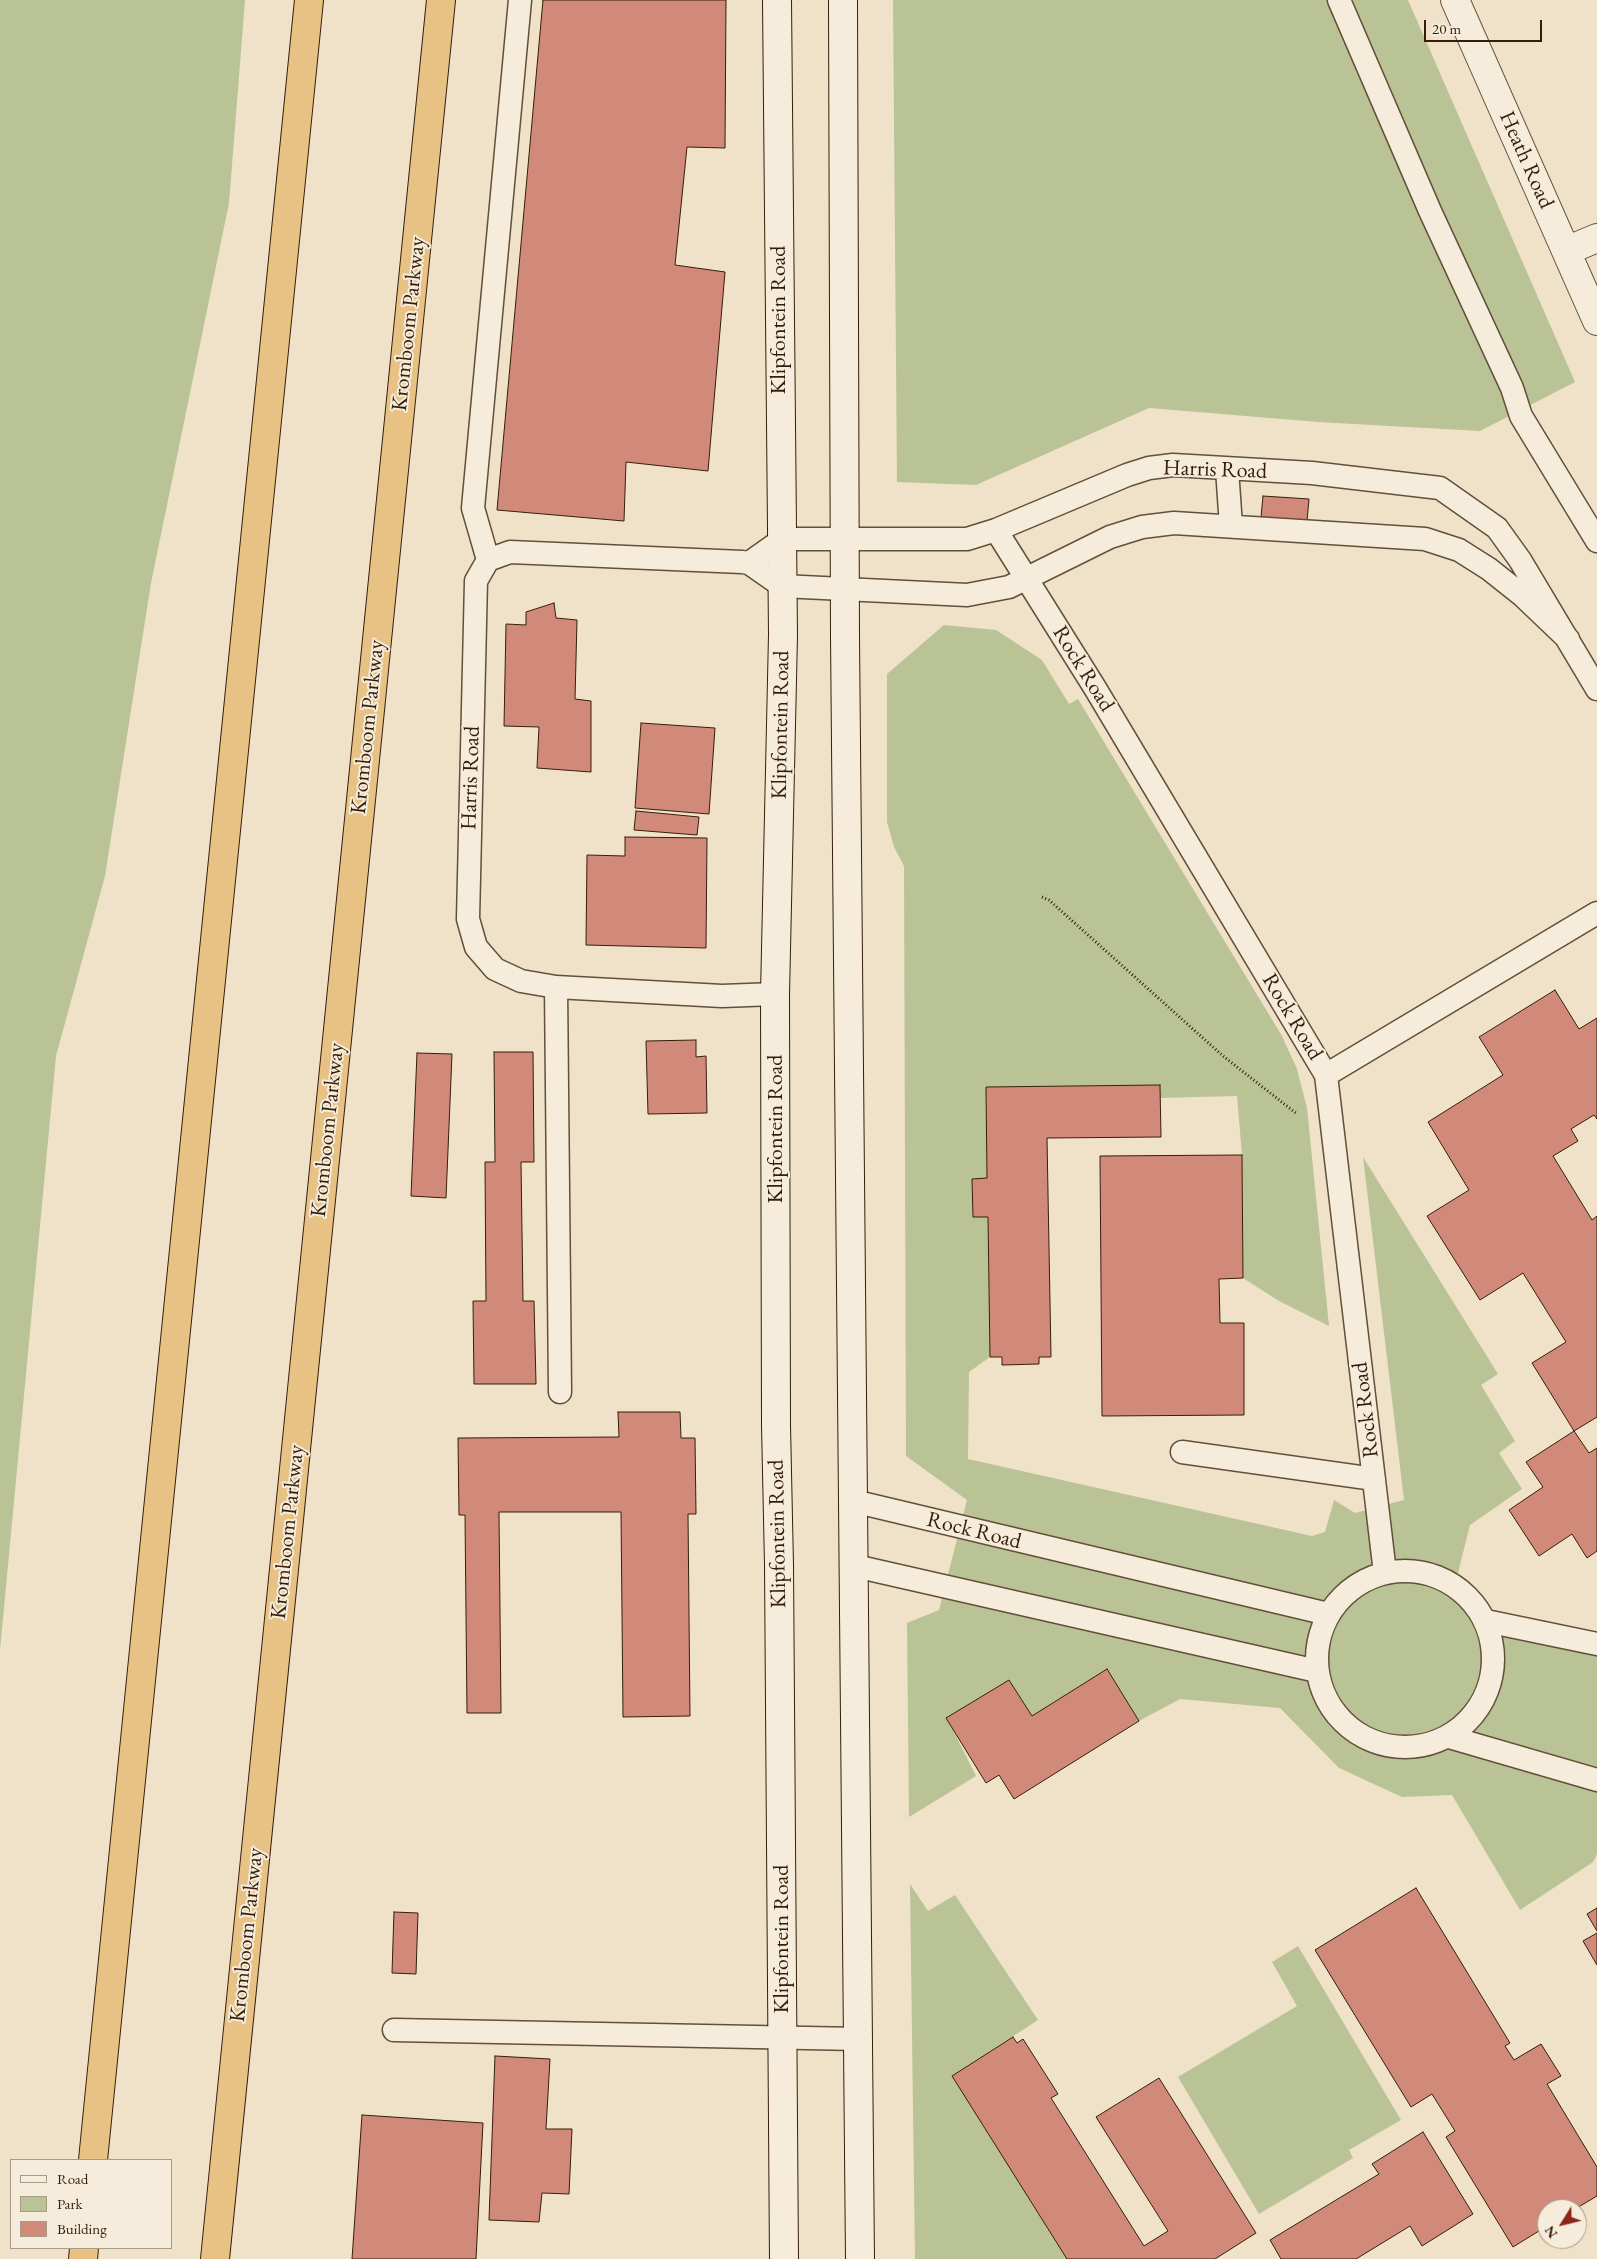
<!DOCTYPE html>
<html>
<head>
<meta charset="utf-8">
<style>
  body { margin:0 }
  #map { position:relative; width:1597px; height:2259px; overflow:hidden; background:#f0e2c8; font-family:"EB Garamond",serif }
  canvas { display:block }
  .legend { position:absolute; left:10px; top:2159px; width:162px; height:90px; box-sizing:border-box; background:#f5ecdb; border:1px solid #a89a87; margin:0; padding:6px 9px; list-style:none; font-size:15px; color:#341e0a }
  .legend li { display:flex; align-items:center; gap:10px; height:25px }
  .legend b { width:25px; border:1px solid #a89a87 }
  .north { position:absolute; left:1537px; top:2199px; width:50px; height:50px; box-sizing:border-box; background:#f5ecdb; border:1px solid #a89a87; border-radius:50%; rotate:234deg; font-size:14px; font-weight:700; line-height:20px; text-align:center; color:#341e0a }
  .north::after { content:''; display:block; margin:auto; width:18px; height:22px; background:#8f2418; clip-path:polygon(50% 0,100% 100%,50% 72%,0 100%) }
  .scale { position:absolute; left:1424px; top:20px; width:118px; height:22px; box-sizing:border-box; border:2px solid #341e0a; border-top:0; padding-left:6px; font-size:15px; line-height:18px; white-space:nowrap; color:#341e0a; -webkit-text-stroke:4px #f5ecdb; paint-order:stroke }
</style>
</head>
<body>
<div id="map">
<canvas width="1597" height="2259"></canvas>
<ul class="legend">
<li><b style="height:6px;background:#f5ecdb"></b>Road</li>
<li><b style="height:14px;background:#bac395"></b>Park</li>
<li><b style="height:14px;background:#d18a7a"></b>Building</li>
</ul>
<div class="north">N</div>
<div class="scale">20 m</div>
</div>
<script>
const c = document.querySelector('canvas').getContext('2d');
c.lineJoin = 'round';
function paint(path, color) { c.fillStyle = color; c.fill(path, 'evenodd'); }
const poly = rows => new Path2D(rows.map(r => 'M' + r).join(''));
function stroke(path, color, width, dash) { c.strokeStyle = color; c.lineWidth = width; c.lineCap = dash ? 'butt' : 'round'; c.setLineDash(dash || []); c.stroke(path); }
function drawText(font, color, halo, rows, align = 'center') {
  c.font = font + ' "EB Garamond",serif'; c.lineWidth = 4; c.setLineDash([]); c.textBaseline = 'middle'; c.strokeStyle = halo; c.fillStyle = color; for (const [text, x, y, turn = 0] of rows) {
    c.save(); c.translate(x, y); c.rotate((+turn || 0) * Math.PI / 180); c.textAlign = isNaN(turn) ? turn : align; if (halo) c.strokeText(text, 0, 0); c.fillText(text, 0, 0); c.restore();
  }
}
const green = poly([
  [0,0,245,0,229,203,151,583,105,876,56,1056,0,1650],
  [893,0,1408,0,1575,382,1480,431,1318,422,1149,408,976,485,897,482],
  [944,625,996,630,1042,660,1069,704,1078,699,1282,1036,1297,1069,1307,1108,1329,1326,1279,1301,1243,1278,1242,1155,1237,1096,1160,1098,1160,1085,986,1087,987,1178,972,1179,973,1217,988,1217,990,1357,969,1372,968,1459,1312,1536,1325,1532,1334,1500,1355,1513,1404,1500,1363,1157,1498,1374,1481,1385,1515,1441,1499,1453,1522,1489,1470,1525,1455,1585,1473,1601,1486,1621,1597,1644,1597,1854,1593,1862,1520,1910,1452,1795,1402,1797,1339,1768,1280,1708,1180,1699,1139,1721,1107,1669,1032,1716,1009,1680,947,1718,976,1776,909,1817,907,1623,939,1610,967,1500,906,1456,904,866,894,847,887,822,887,674],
  [910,1884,928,1911,955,1895,1038,2020,952,2076,1067,2259,915,2259],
  [1298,1946,1401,2120,1349,2150,1353,2158,1259,2214,1178,2077,1297,2006,1272,1962]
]);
const building = poly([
  [543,0,726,0,725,148,687,147,675,265,725,272,708,471,626,462,624,521,497,510,543,0],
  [1263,496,1309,499,1307,521,1261,517,1263,496],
  [554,603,556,618,577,620,575,699,591,701,591,772,537,768,539,727,504,726,506,624,526,625,526,612,554,603],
  [641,723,715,728,709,814,635,808,641,723],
  [636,811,699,817,697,835,634,830,636,811],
  [625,837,707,838,706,948,586,945,587,855,625,856,625,837],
  [1555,990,1579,1029,1597,1018,1597,1119,1594,1115,1571,1129,1578,1141,1553,1156,1592,1220,1597,1216,1597,1417,1574,1431,1532,1363,1566,1342,1523,1273,1480,1300,1427,1216,1469,1190,1428,1122,1503,1075,1479,1037,1555,990],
  [696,1040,696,1057,706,1056,707,1113,648,1114,646,1041,696,1040],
  [494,1052,533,1052,534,1162,521,1162,523,1301,534,1301,536,1384,474,1384,473,1301,486,1301,485,1162,495,1162,494,1052],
  [417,1053,452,1054,446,1198,411,1196,417,1053],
  [1160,1085,1161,1137,1047,1138,1051,1357,1039,1357,1039,1364,1002,1365,1002,1357,990,1357,988,1217,973,1217,972,1179,987,1178,986,1087,1160,1085],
  [1242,1155,1243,1278,1219,1279,1220,1323,1244,1323,1244,1415,1102,1416,1100,1156,1242,1155],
  [618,1412,680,1412,681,1438,695,1438,696,1514,688,1514,690,1716,623,1717,621,1512,499,1512,501,1713,467,1713,465,1515,459,1515,458,1438,619,1437,618,1412],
  [1574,1431,1589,1453,1597,1448,1597,1551,1587,1558,1572,1534,1539,1556,1509,1510,1543,1487,1526,1462,1574,1431],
  [1107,1669,1139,1721,1014,1799,999,1775,986,1783,946,1718,1009,1680,1032,1716,1107,1669],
  [1416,1888,1510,2043,1505,2046,1514,2060,1541,2044,1561,2076,1547,2084,1597,2167,1597,2196,1575,2209,1547,2209,1547,2226,1513,2247,1446,2137,1455,2131,1432,2094,1411,2107,1315,1950,1416,1888],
  [1597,1908,1597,1931,1587,1914,1597,1908],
  [394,1912,418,1913,416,1974,392,1973,394,1912],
  [1597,1933,1597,1965,1583,1941,1597,1933],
  [1013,2037,1017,2043,1023,2039,1058,2094,1051,2098,1144,2246,1168,2231,1096,2117,1159,2078,1256,2233,1215,2259,1067,2259,952,2076,1013,2037],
  [495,2056,550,2059,546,2129,572,2129,569,2194,542,2193,539,2222,489,2220,495,2056],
  [362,2115,483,2123,476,2259,352,2259,362,2115],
  [1423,2132,1473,2214,1422,2246,1410,2226,1356,2259,1281,2259,1270,2240,1379,2174,1372,2164,1423,2132]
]);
const path = poly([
  [1042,897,1049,900,1223,1056,1297,1114]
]);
const lane = poly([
  [1339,0,1430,211,1512,388,1521,416,1597,541],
  [1227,469,1231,526],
  [996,530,1095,688,1326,1075,1385,1573],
  [488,560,473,508,520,0],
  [749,563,783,539,967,539,996,530,1127,475,1149,468,1173,465,1312,473,1440,488,1497,528,1520,560,1597,689],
  [556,987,560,1392],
  [775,994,722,996,556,987,521,981,495,969,476,947,468,919,476,581,488,560,510,552,742,562,749,563,782,586,967,595,1009,587,1110,537,1142,527,1174,523,1425,539,1459,550,1489,569,1523,596,1568,639],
  [1326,1075,1597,913],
  [1182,1452,1374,1479],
  [853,1501,1328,1614],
  [855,1566,1317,1671],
  '1317 1659a88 88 0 1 1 176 0a88 88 0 1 1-176 0Z',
  [1486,1621,1597,1644],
  [1449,1737,1597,1780],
  [394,2030,858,2039]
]);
const street = poly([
  [1455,0,1597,321],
  [1566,251,1597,238]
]);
const secondary = poly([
  [777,0,783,635,775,994,776,1425,779,1565,784,2259],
  [843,0,845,636,860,2259]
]);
const highway = poly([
  [93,2160,309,0],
  [83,2259,84,2248],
  [215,2259,441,0]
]);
const streetNames = [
  ["Heath Road",1526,160,66],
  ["Klipfontein Road",779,320,-90],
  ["Kromboom Parkway",409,324,-84],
  ["Harris Road",1215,470,2],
  ["Rock Road",1083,669,58],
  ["Klipfontein Road",781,725,-89],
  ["Kromboom Parkway",368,727,-84],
  ["Harris Road",471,778,-88],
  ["Rock Road",1292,1017,59],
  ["Klipfontein Road",776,1129,-90],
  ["Kromboom Parkway",328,1130,-84],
  ["Rock Road",1366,1410,-97],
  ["Rock Road",974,1531,14],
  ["Kromboom Parkway",288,1532,-84],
  ["Klipfontein Road",778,1534,-91],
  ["Kromboom Parkway",247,1935,-84],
  ["Klipfontein Road",782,1939,-90]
];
paint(green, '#bac395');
paint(building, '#d18a7a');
stroke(building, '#341e0a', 1);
stroke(lane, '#634f3a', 25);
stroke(street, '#634f3a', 30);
stroke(secondary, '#341e0a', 30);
stroke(highway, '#341e0a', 30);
stroke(path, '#341e0a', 3, [1, 2.5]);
stroke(lane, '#f5ecdb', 22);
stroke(street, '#f5ecdb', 28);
stroke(secondary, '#f5ecdb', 28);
stroke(highway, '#e8c184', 28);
drawText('22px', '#341e0a', '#f5ecdb', streetNames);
</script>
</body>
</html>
